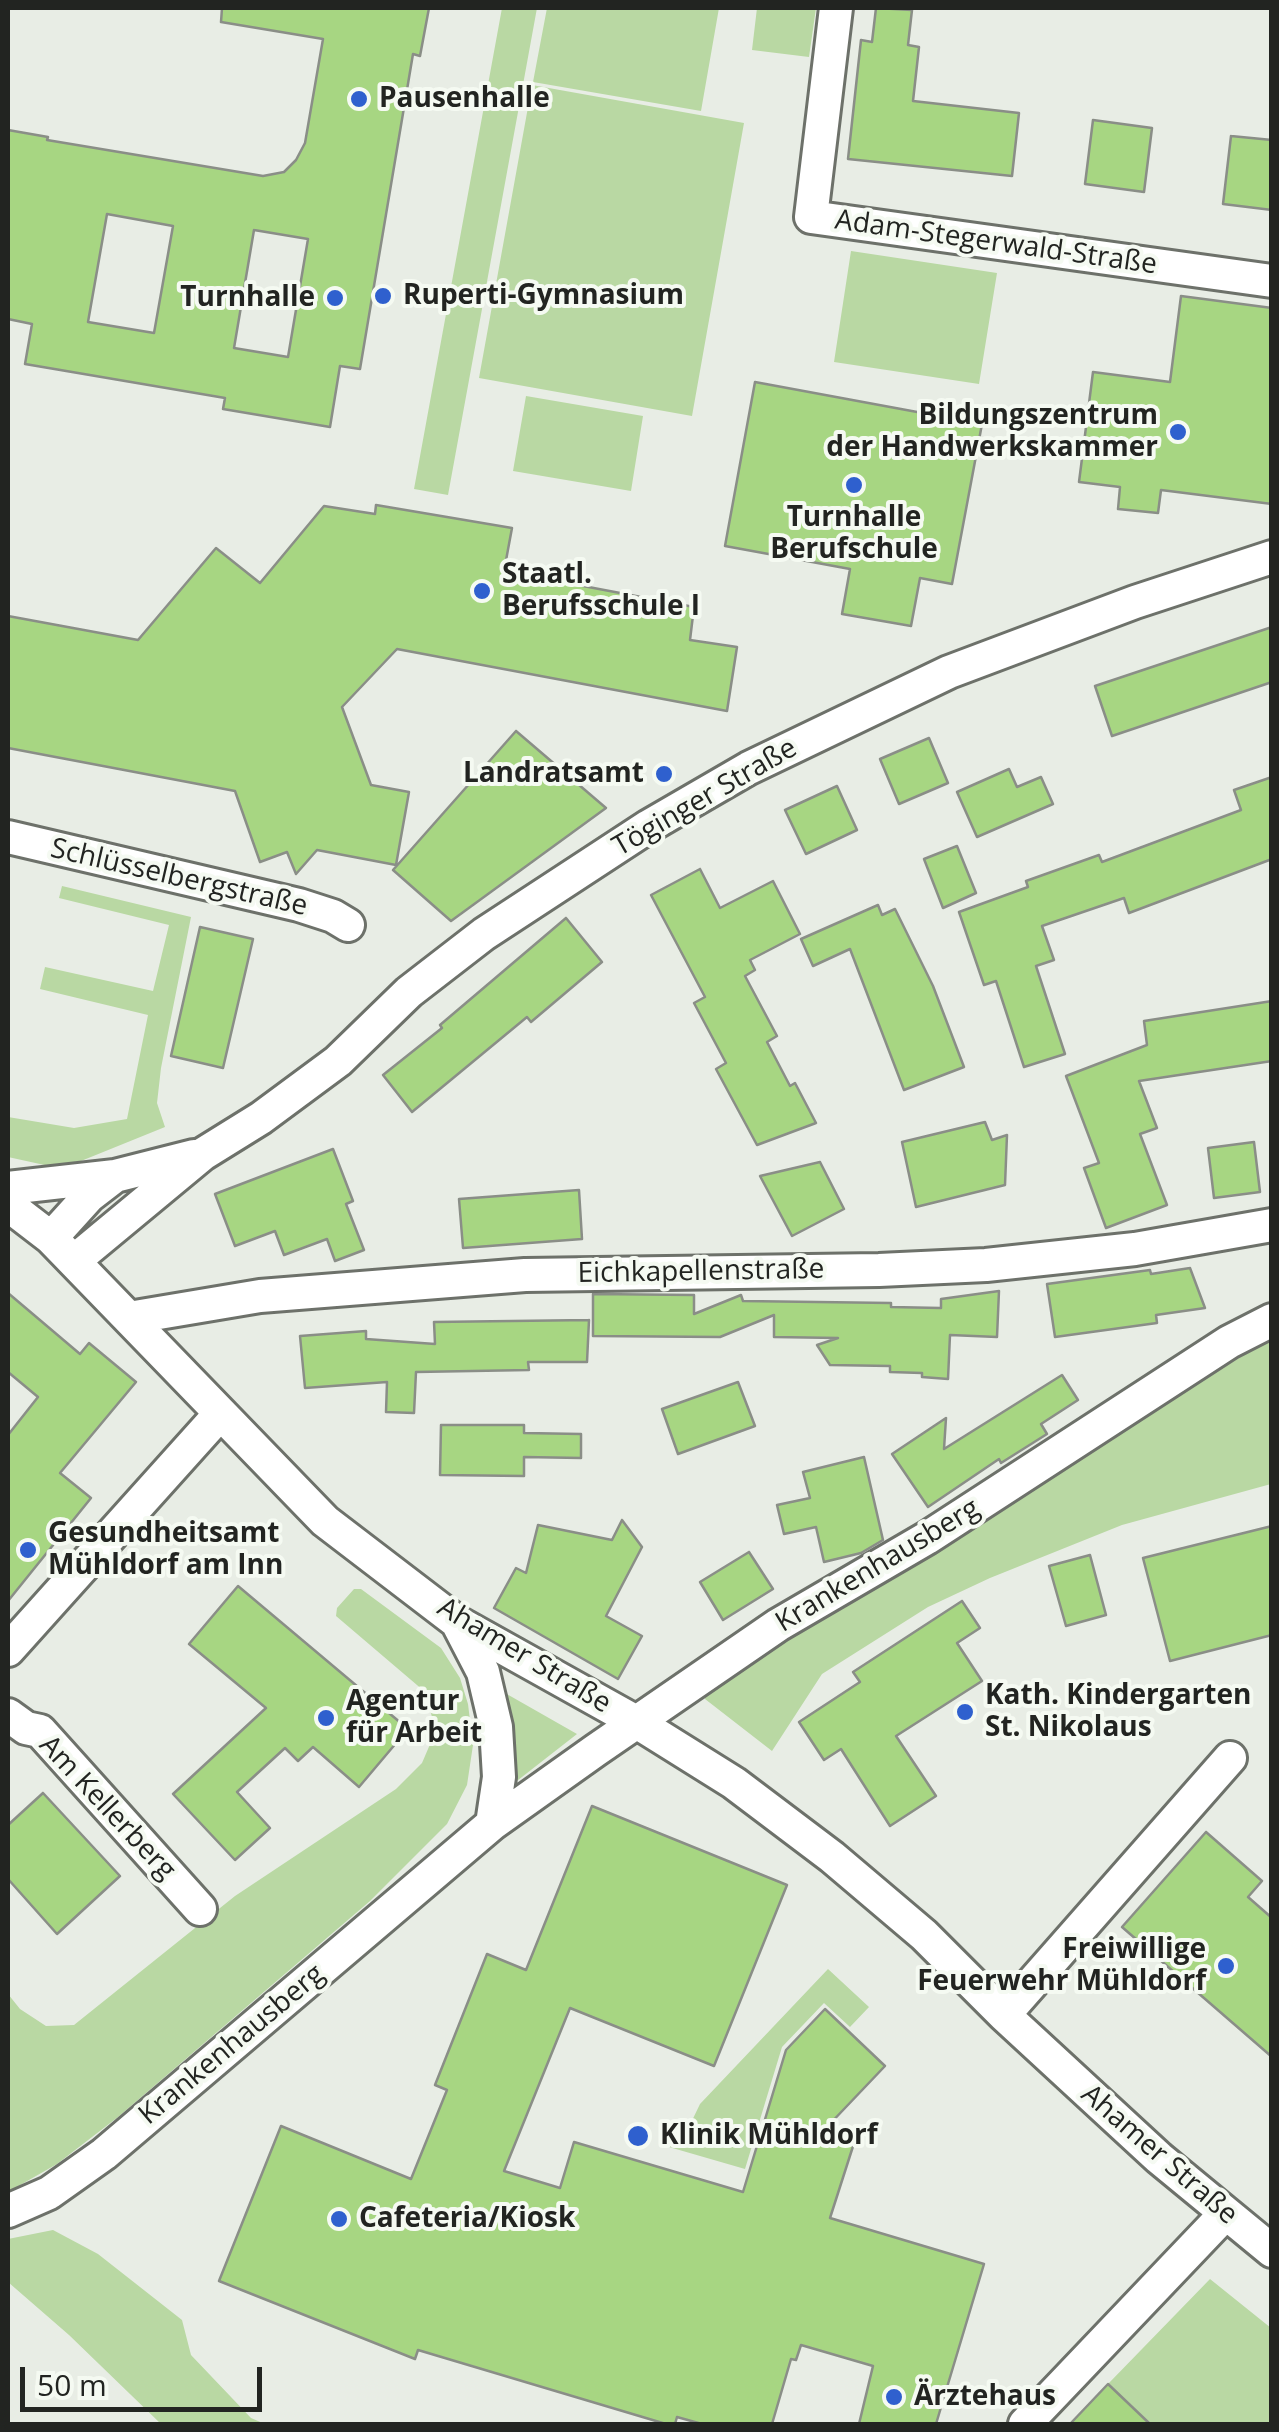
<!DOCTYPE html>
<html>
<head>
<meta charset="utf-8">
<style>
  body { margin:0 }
  #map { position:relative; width:1279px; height:2432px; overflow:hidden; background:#e8ede5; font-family:"Open Sans",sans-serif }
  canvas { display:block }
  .frame { position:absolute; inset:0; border:10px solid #222421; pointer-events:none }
  .scale { position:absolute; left:20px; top:2367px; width:242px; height:45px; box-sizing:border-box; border:5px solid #222421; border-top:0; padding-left:12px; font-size:30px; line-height:35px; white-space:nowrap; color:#222421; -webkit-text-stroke:8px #f5faf2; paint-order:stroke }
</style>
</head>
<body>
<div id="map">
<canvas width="1279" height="2432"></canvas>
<div class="frame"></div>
<div class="scale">50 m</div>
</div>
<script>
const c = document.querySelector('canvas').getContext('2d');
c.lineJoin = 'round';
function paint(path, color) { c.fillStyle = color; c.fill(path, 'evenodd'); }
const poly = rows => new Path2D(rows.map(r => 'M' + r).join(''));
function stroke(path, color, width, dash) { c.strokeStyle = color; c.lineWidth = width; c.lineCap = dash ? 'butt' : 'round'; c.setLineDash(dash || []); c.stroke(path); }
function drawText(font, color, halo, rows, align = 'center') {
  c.font = font + ' "Open Sans",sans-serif'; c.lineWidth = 8; c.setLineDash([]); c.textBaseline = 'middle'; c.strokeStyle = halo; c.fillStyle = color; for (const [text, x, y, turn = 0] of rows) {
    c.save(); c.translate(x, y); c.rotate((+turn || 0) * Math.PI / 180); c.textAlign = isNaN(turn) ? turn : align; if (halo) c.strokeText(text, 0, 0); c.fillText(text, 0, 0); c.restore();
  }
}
const green = poly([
  [502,8,537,8,448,495,414,489],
  [547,8,719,8,701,111,533,82],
  [757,8,816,8,809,57,752,50],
  [532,85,744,123,692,416,479,378],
  [851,251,997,273,979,384,834,362],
  [526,396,643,416,631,491,513,471],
  [62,886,191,917,161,1068,157,1103,165,1127,81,1161,49,1166,8,1157,8,1117,74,1128,127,1119,148,1015,40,989,45,967,153,991,169,925,59,898],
  [1271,1338,1271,1484,1122,1525,990,1578,928,1607,822,1674,772,1751,705,1699,704,1695,772,1647],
  [354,1589,361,1589,441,1648,460,1678,468,1704,473,1745,467,1785,447,1824,370,1901,118,2117,57,2164,8,2192,8,1994,20,2009,46,2026,74,2025,235,1896,396,1789,422,1763,434,1735,433,1720,424,1691,336,1616,337,1608],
  [505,1693,577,1734,513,1784,512,1740],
  [828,1969,869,2007,850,2027,824,2003,782,2047,745,2169,669,2147,687,2131,700,2104],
  [53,2230,98,2254,182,2320,191,2355,251,2418,265,2424,161,2424,69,2335,8,2282,8,2239],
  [1210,2279,1271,2328,1271,2424,1141,2424,1145,2420,1108,2384]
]);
const building = poly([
  [222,8,429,8,420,56,413,54,360,369,340,366,330,427,223,409,225,398,25,364,32,324,8,319,8,130,48,137,47,140,263,176,284,172,296,160,305,143,323,39,221,22,222,8],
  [107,214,173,226,154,333,88,322,107,214],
  [254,230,308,239,288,357,234,348,254,230],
  [876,8,912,10,908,45,919,47,913,101,1019,113,1012,176,848,159,861,40,872,42,876,8],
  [1093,120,1152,128,1144,192,1085,184,1093,120],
  [1231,136,1272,140,1272,210,1223,204,1231,136],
  [1181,296,1272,308,1272,504,1161,490,1158,513,1118,509,1120,487,1079,482,1093,372,1170,382,1181,296],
  [755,382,982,424,952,584,920,578,911,626,842,614,850,569,725,546,755,382],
  [376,505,512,528,504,571,694,607,690,640,737,647,727,711,397,649,342,707,371,785,409,792,396,865,317,850,296,874,287,852,260,862,235,791,8,748,8,616,138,640,216,548,260,583,324,506,375,514,376,505],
  [1272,627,1272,682,1112,736,1095,686,1272,627],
  [516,731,606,808,451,921,393,870,516,731],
  [929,738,948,783,899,804,880,759,929,738],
  [1009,769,1017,787,1041,777,1053,804,977,837,957,792,1009,769],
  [1272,777,1272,859,1129,913,1124,898,1042,926,1054,960,1036,966,1065,1054,1024,1067,996,981,984,985,959,912,1028,887,1026,881,1099,855,1102,862,1241,810,1234,790,1272,777],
  [837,786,857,830,806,854,785,810,837,786],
  [957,846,976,893,943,908,924,859,957,846],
  [700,869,720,908,773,881,800,934,750,960,755,970,745,976,777,1036,767,1042,790,1086,795,1083,816,1123,757,1145,716,1069,726,1063,694,1003,705,997,651,895,700,869],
  [878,905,882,915,895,909,933,986,964,1067,904,1090,850,949,813,966,801,939,878,905],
  [566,918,602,962,531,1022,527,1017,412,1112,383,1075,442,1028,440,1025,566,918],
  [200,927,253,939,223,1068,171,1056,200,927],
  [1272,1001,1272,1061,1139,1081,1157,1128,1140,1134,1167,1205,1106,1228,1084,1168,1099,1163,1066,1076,1147,1045,1144,1021,1272,1001],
  [985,1122,992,1140,1007,1135,1005,1185,916,1207,902,1142,985,1122],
  [1254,1142,1260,1192,1214,1198,1208,1148,1254,1142],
  [333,1149,353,1201,346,1204,364,1250,335,1261,327,1239,284,1255,275,1231,235,1246,215,1194,333,1149],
  [820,1162,844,1209,792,1236,760,1176,820,1162],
  [579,1190,582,1239,463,1248,459,1199,579,1190],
  [1190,1268,1205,1308,1156,1315,1157,1323,1055,1337,1047,1284,1150,1270,1151,1274,1190,1268],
  [999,1291,997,1337,950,1335,948,1379,922,1377,922,1373,890,1372,890,1366,830,1365,817,1345,838,1338,774,1337,774,1315,720,1337,593,1336,593,1294,694,1295,694,1314,741,1295,743,1301,891,1303,891,1307,941,1308,941,1299,999,1291],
  [8,1293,80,1354,89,1343,136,1382,60,1473,91,1498,8,1601,8,1435,38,1397,8,1372,8,1293],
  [589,1320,587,1362,528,1362,529,1370,416,1372,414,1413,386,1412,387,1382,305,1388,300,1336,366,1331,366,1339,435,1344,434,1322,589,1320],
  [1062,1375,1078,1400,1041,1424,1047,1434,1001,1463,999,1459,928,1507,892,1454,946,1418,944,1449,1062,1375],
  [738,1382,755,1426,678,1454,662,1409,738,1382],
  [441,1425,524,1425,524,1433,581,1434,581,1458,524,1457,524,1476,440,1475,441,1425],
  [864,1457,883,1540,861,1553,824,1562,816,1527,784,1534,777,1505,810,1498,803,1472,864,1457],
  [622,1520,642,1547,606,1616,642,1636,618,1679,494,1608,516,1568,526,1573,538,1525,612,1540,622,1520],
  [1272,1526,1272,1635,1170,1661,1143,1558,1272,1526],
  [749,1552,773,1589,723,1620,700,1582,749,1552],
  [1090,1555,1106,1615,1066,1626,1049,1566,1090,1555],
  [238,1586,408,1729,359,1787,313,1747,298,1761,285,1748,237,1792,270,1828,235,1860,173,1794,266,1708,189,1644,238,1586],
  [962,1601,980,1628,957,1643,982,1681,896,1736,936,1796,890,1826,841,1749,824,1760,799,1722,860,1682,853,1672,962,1601],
  [43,1793,120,1876,57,1934,8,1879,8,1825,43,1793],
  [592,1806,787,1885,714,2066,570,2008,504,2171,560,2188,574,2142,743,2192,786,2050,825,2009,885,2066,826,2128,856,2137,830,2218,984,2264,936,2424,859,2424,873,2366,801,2345,796,2360,791,2359,772,2424,702,2424,677,2417,675,2424,666,2424,418,2350,415,2359,219,2281,281,2126,411,2179,447,2090,435,2085,487,1954,526,1970,592,1806],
  [1206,1832,1262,1881,1248,1897,1272,1918,1272,2057,1122,1927,1206,1832],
  [1108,2384,1150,2424,1070,2424,1108,2384]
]);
const minor = poly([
  [836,8,811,217,1272,281],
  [8,837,299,905,333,916,348,925],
  [8,1188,115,1176,194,1156],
  [8,1205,51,1238,325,1521,457,1622,638,1723,734,1783,832,1857,924,1935,1004,2015,1159,2158,1272,2251],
  [51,1238,89,1196,115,1176],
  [74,1261,203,1154,261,1118,338,1061,409,992,484,934,649,826,749,768,949,672,1135,602,1272,557],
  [129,1318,260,1296,525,1275,879,1270,986,1265,1135,1249,1272,1225],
  [457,1622,483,1672,496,1727,499,1777,492,1824],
  [8,1650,219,1415],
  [8,1715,26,1728,40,1731,200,1909],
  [1004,2015,1230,1758],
  [8,2211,49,2193,104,2154,492,1824,596,1750,778,1625,927,1538,1229,1342,1272,1320],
  [1025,2424,1225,2214]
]);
const markers = [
  [359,99,10,"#2f60ce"],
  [383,296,10,"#2f60ce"],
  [335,298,10,"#2f60ce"],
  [1178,432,10,"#2f60ce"],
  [854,485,10,"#2f60ce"],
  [482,591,10,"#2f60ce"],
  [664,774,10,"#2f60ce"],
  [28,1550,10,"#2f60ce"],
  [965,1712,10,"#2f60ce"],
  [326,1718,10,"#2f60ce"],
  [1226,1966,10,"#2f60ce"],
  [638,2136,12,"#2f60ce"],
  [339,2219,10,"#2f60ce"],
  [894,2397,10,"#2f60ce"]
];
const poiNames = [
  ["Pausenhalle",379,99],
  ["Ruperti-Gymnasium",403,296],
  ["Turnhalle",315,298,"right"],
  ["Bildungszentrum",1158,416,"right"],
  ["der Handwerkskammer",1158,448,"right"],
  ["Turnhalle",854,518,"center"],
  ["Berufschule",854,550,"center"],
  ["Staatl.",502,575],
  ["Berufsschule I",502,607],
  ["Landratsamt",644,774,"right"],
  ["Gesundheitsamt",48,1534],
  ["Mühldorf am Inn",48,1566],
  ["Kath. Kindergarten",985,1696],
  ["St. Nikolaus",985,1728],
  ["Agentur",346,1702],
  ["für Arbeit",346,1734],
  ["Freiwillige",1206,1950,"right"],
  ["Feuerwehr Mühldorf",1206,1982,"right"],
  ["Klinik Mühldorf",660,2136],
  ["Cafeteria/Kiosk",359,2219],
  ["Ärztehaus",914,2397]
];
const streetNames = [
  ["Adam-Stegerwald-Straße",996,243,8],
  ["Töginger Straße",705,798,-30],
  ["Schlüsselbergstraße",179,878,13],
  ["Eichkapellenstraße",701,1272,-1],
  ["Krankenhausberg",878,1566,-31],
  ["Ahamer Straße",524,1656,31],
  ["Am Kellerberg",107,1808,47],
  ["Krankenhausberg",232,2045,-40],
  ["Ahamer Straße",1159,2155,41]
];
paint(green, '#b9d8a3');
paint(building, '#a7d682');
stroke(building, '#8a8e87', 2.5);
stroke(minor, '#6d716a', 38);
stroke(minor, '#fff', 32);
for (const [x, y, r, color] of markers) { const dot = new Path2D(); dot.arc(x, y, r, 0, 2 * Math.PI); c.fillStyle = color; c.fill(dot); stroke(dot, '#f5faf2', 4); }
drawText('bold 28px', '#222421', '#f5faf2', poiNames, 'left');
drawText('28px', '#222421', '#f5faf2', streetNames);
</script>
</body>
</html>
